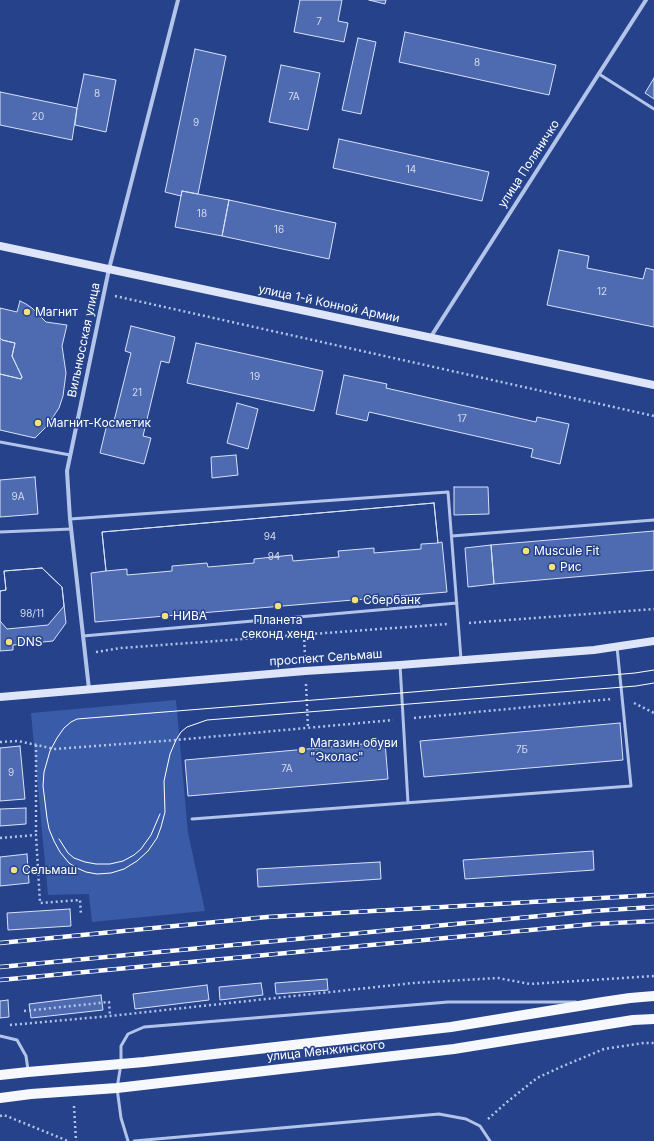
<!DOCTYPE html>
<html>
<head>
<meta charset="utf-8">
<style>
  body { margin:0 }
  canvas { display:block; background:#25428a }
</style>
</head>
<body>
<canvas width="654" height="1141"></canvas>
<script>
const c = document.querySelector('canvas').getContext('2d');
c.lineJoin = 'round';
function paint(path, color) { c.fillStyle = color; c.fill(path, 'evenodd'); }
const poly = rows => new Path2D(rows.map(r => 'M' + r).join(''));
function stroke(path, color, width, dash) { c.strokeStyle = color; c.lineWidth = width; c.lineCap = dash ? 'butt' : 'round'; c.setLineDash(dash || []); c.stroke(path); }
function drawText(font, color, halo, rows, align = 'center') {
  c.font = font + ' Inter,sans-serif'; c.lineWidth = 3; c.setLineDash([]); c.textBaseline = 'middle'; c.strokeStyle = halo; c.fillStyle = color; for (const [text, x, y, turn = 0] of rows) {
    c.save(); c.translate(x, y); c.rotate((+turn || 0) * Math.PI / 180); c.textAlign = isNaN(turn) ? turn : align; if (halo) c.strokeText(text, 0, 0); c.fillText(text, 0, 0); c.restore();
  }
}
const green = poly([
  [176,700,188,833,205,911,92,922,89,894,48,895,31,713]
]);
const building = poly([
  [300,0,342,0,338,21,348,23,344,42,294,32,300,0],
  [369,0,386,0,385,4,369,0],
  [405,32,556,65,549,95,399,62,405,32],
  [358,38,376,42,361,114,342,110,358,38],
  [195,49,226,56,198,194,182,191,181,196,165,192,195,49],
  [281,65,320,73,308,130,269,122,281,65],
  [84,74,116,80,106,132,75,125,77,108,84,74],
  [654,78,654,99,645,93,654,78],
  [0,92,77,108,72,140,0,125,0,92],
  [339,139,489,172,482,201,333,168,339,139],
  [182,191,229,200,222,236,175,227,182,191],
  [229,200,336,223,329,259,222,236,229,200],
  [559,250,589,256,587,268,643,279,646,268,654,270,654,327,547,305,559,250],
  [20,301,26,304,32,308,46,322,67,325,62,346,66,373,63,396,59,408,51,420,45,428,35,438,0,430,0,374,21,379,22,377,12,356,15,343,2,340,0,338,0,308,17,312,20,301],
  [131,326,175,337,169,363,161,361,143,436,151,438,144,464,100,453,107,424,113,425,131,353,125,351,131,326],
  [0,338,2,340,15,343,12,356,22,377,21,379,0,374,0,338],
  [196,343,323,371,314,411,187,383,196,343],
  [344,375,387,384,386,388,536,422,537,417,569,424,560,464,531,457,533,449,369,412,367,421,336,414,344,375],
  [237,403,258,409,248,449,227,443,237,403],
  [236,455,238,475,212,478,211,457,236,455],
  [35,477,38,514,0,517,0,480,35,477],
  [454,487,488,487,489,514,454,515,454,487],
  [434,503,438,543,442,542,447,592,95,622,91,573,106,571,102,532,434,503],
  [434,503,438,543,421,544,421,549,374,553,374,548,338,551,339,557,293,561,292,555,254,559,254,563,208,567,207,563,172,566,172,571,127,575,127,569,106,571,102,532,434,503],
  [654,531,654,570,494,584,491,545,654,531],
  [491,545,494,584,468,587,465,548,491,545],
  [42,568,62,587,64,606,48,625,7,629,0,621,0,591,6,590,4,571,42,568],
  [42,568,62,587,66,623,53,641,13,645,13,650,0,651,0,591,6,590,4,571,42,568],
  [620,723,623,760,424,777,420,741,620,723],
  [385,742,388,779,188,796,185,760,385,742],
  [20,746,25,799,0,801,0,748,20,746],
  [26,808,26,824,0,826,0,809,26,808],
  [593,851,594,870,465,879,463,860,593,851],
  [27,854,29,883,0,886,0,857,27,854],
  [380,862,381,879,258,887,257,869,380,862],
  [70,909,71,926,8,930,7,913,70,909],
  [327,979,328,990,276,994,275,983,327,979],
  [261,983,263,995,220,1000,219,987,261,983],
  [207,985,209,1000,135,1009,133,994,207,985],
  [101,995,103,1010,31,1018,29,1004,101,995],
  [8,1000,9,1017,0,1018,0,1001,8,1000]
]);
const path = poly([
  [115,296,654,416],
  [469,623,654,609],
  [304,635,305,657],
  [96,652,121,648,448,624],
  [306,684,308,728],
  [634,703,654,713],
  [414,718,612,699],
  [0,742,18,741,55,749,176,740,393,720],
  [36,745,36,835],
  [0,838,36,835,40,903,80,900,81,915],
  [24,1011,109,1002,110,1016],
  [10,1025,110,1016,413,983,498,978,530,984,654,976],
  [74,1106,76,1141],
  [0,1116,4,1115,68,1141],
  [488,1119,507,1102,537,1078,563,1066,604,1049,644,1043,654,1043]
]);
const lane = poly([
  [599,74,654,109],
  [0,442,70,455],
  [70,519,448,492,461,659],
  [0,532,71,529],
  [452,536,654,520],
  [83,636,457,603],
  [400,665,408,803],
  [192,819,631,786,617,647],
  [0,1036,17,1040,26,1056,28,1070],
  [128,1141,121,1118,117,1088,121,1064,121,1046,128,1034,144,1027,448,1002,576,1002],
  [134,1141,439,1114,466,1119,480,1126,490,1141]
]);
const street = poly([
  [430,338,646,0],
  [89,689,70,519,67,471,109,269,178,0]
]);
const secondary = poly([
  [0,246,654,385],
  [0,697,305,671,400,665,594,650,654,641]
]);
const primary = poly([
  [0,1075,28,1072,144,1062,451,1027,603,1002,630,998,654,996],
  [0,1098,31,1094,117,1088,454,1049,633,1020,654,1019]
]);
const tram = poly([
  [654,670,635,673,401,693,77,719,71,722,64,728,57,738,50,751,44,772,43,786,47,818,49,829,54,841,60,852,69,863,77,868,86,872,97,874,111,873,124,869,137,861,148,851,157,838,161,827,165,812,164,781,170,754,176,740,181,732,187,727,207,720,636,686,654,683],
  [59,839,68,853,74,858,85,862,96,864,110,864,123,861,134,855,141,849,151,835,160,814]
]);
const rail = poly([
  [0,943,267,917,654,895],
  [0,967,593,911,654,907],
  [0,980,594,924,654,921]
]);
const markers = [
  [27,312,4,"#f3e277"],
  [38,423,4,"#f3e277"],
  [526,551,4,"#f3e277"],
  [552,567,4,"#f3e277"],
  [355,600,4,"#f3e277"],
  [278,606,4,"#f3e277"],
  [165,616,4,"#f3e277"],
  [9,642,4,"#f3e277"],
  [302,750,4,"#f3e277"],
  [14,870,4,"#f3e277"]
];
const numberNames = [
  ["7",319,22],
  ["8",477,63],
  ["8",97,94],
  ["7А",294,97],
  ["20",38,117],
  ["9",196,123],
  ["14",411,170],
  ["18",202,214],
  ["16",279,230],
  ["12",602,292],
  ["19",255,377],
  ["21",137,393],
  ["17",462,419],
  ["9А",18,497],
  ["94",270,537],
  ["94",274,557],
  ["98/11",32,614],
  ["7Б",522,750],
  ["7А",287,769],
  ["9",11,773]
];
const streetNames = [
  ["улица Поляничко",529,164,-57],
  ["улица 1-й Конной Армии",329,304,12],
  ["Вильнюсская улица",84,340,-78],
  ["проспект Сельмаш",326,658,-4],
  ["улица Менжинского",326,1051,-6]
];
const poiNames = [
  ["Магнит",35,312],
  ["Магнит-Косметик",46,423],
  ["Muscule Fit",534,551],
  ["Рис",560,567],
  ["Сбербанк",363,600],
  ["НИВА",173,616],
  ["Планета",278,620,"center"],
  ["секонд хенд",278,634,"center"],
  ["DNS",17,642],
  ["Магазин обуви",310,743],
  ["\"Эколас\"",310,757],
  ["Сельмаш",22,870]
];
paint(green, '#3a5ba7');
paint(building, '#4e6bb2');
stroke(building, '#d7e1f7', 1);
stroke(path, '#b3c4ea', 2.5, [2, 3]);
stroke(lane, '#b3c4ea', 3);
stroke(street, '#b3c4ea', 4);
stroke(secondary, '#dee5f8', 8);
stroke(primary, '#f6f8fe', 10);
stroke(tram, '#fff', 1);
stroke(rail, '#fff', 4.5);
stroke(rail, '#25428a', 3, [9]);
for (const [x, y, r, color] of markers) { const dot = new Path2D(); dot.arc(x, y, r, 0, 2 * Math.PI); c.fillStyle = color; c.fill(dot); stroke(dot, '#25428a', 1.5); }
drawText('10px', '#d3daec', null, numberNames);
drawText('12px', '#fff', '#25428a', streetNames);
drawText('12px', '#fff', '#25428a', poiNames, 'left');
</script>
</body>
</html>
